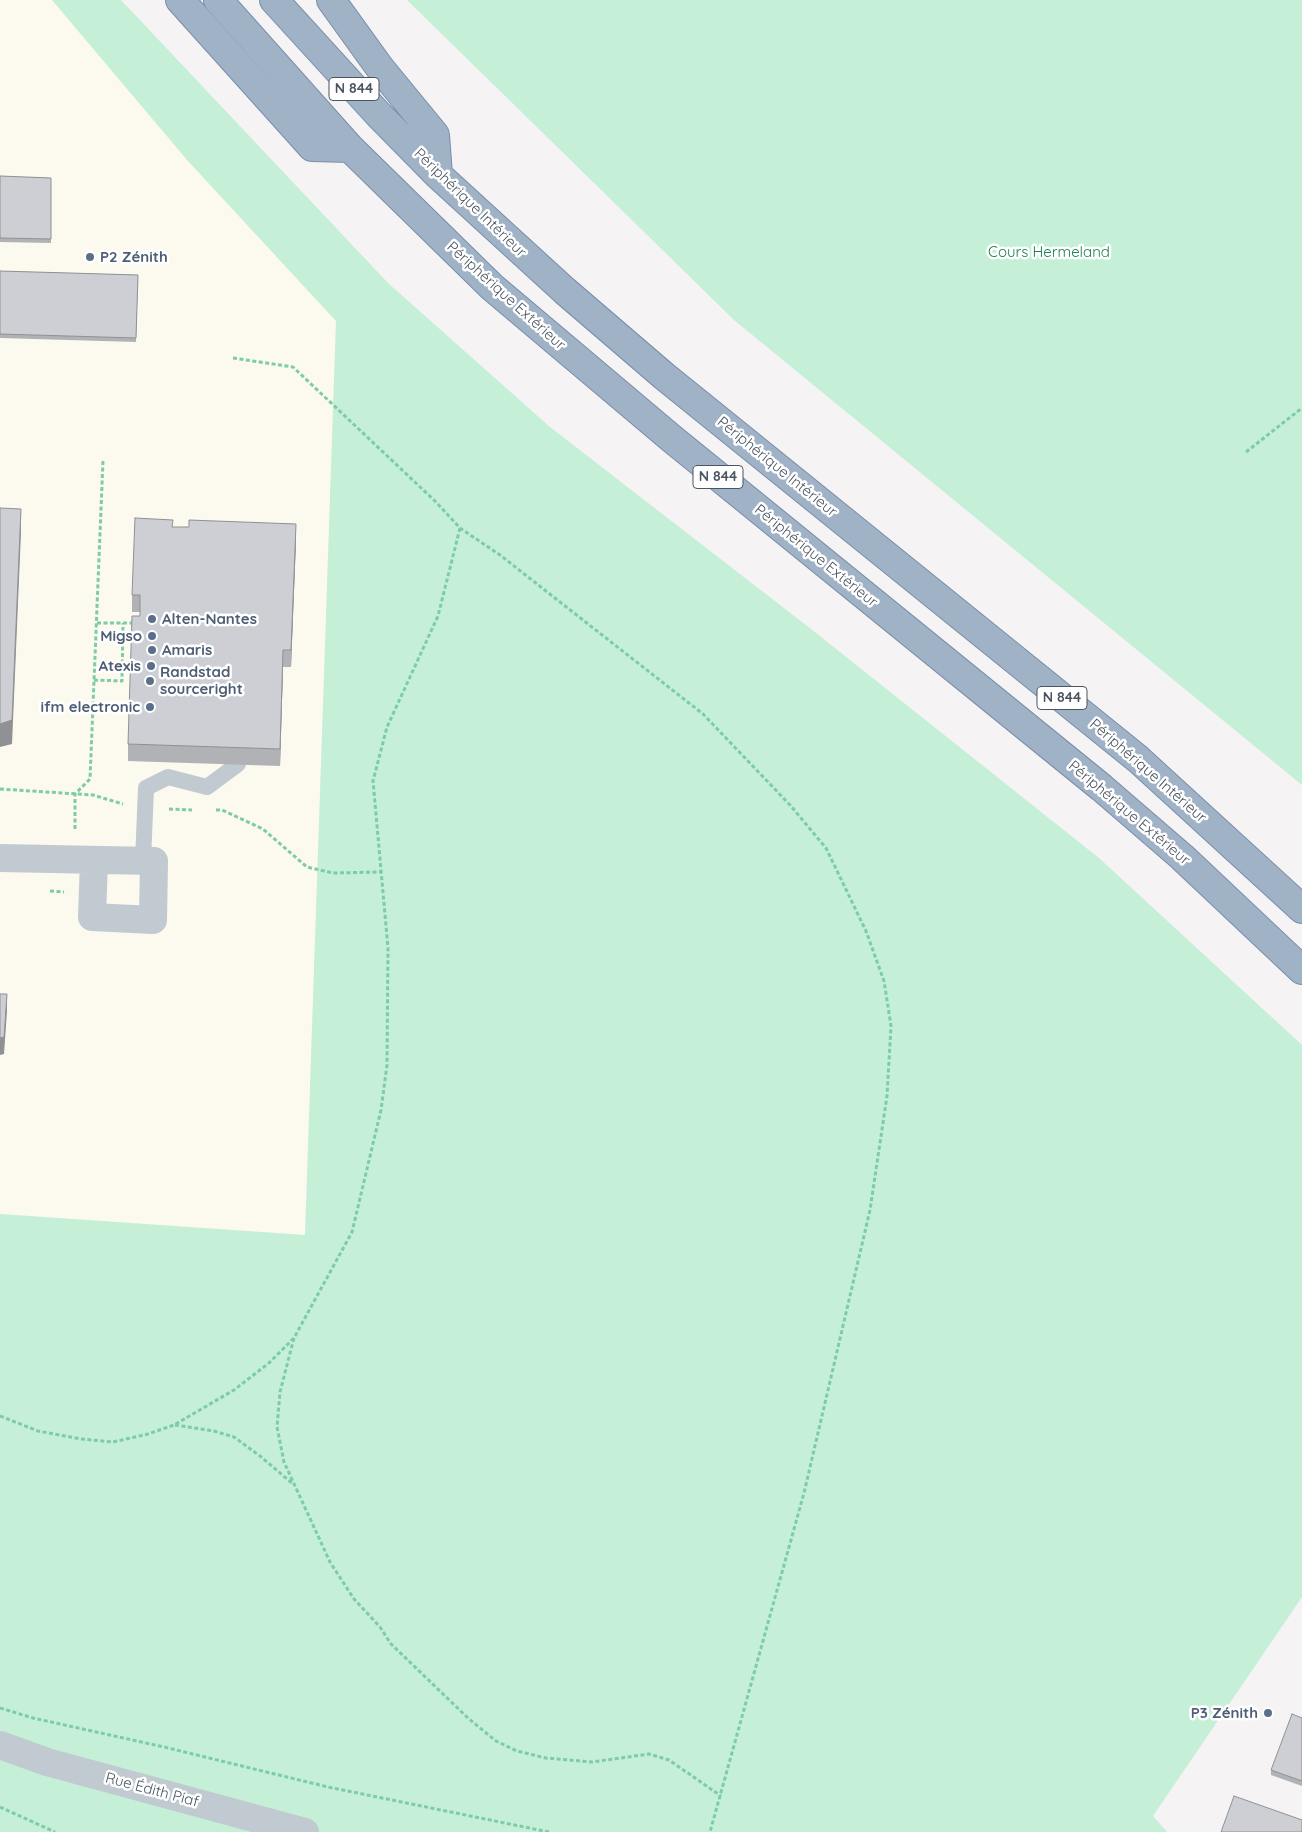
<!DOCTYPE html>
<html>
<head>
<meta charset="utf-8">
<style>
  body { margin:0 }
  canvas { display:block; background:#f5f3f3 }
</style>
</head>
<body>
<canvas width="1302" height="1832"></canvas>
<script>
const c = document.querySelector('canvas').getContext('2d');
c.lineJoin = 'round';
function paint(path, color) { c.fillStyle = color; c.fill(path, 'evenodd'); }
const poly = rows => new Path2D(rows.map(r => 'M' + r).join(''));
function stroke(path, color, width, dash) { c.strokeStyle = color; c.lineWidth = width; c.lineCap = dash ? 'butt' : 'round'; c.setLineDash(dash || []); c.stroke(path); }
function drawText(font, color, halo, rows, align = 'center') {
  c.font = font + ' Quicksand,sans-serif'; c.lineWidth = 5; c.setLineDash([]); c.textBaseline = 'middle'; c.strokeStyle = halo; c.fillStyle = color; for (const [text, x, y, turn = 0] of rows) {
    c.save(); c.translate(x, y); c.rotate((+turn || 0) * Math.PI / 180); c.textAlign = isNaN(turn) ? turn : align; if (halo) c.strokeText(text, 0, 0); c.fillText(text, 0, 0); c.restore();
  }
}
const commercial = poly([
  [0,0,52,0,188,161,336,321,305,1235,0,1214]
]);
const green = poly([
  [52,0,121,0,388,283,550,427,811,629,1099,858,1302,1045,1302,1597,1153,1816,1167,1832,0,1832,0,1214,305,1235,336,321,188,161],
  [407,0,1302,0,1302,785,734,320]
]);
const path = poly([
  [233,358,293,367,436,502,460,528,500,555,703,714,790,805,826,848,866,931,884,981,891,1026,887,1096,870,1210,804,1493,710,1832],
  [1246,452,1302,408],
  [97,623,134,623],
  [94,680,122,681,123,623],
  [0,789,93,795,123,804],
  [169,809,192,810],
  [216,810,222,810,263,829,307,867,333,873,381,872],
  [75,829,75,794,90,779,103,460],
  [50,891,64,892],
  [294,1338,280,1392,277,1427,284,1462,330,1562,354,1599,380,1627,391,1644,469,1719,496,1741,517,1751,546,1758,592,1762,649,1754,669,1760,721,1796],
  [0,1416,38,1431,81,1439,113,1442,148,1434,174,1425,234,1390,269,1363,294,1338,352,1232,381,1110,387,1065,388,948,373,781,387,727,438,616,460,528],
  [175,1425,214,1431,234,1437,260,1456,293,1484],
  [0,1708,33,1718,164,1747,328,1787,549,1832],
  [0,1807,55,1832]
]);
const service = poly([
  [143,861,146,788,168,777,207,787,238,764]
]);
const minor = poly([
  [0,858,154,861,153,920,92,917,94,861]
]);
const tertiary = poly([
  [0,1745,47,1762,305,1832]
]);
const trunk = poly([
  [180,0,312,147,350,148],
  [218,0,350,148,492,287,671,438,1102,788,1182,857,1302,970],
  [274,0,378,114,438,175,565,291,664,376,1138,759,1302,909],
  [331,0,380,68,435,135,438,175]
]);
const wall = poly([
  [0,176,51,178,51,243,0,242],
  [0,271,138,275,136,342,0,338],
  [173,527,296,540,291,667,283,667,280,766,128,761,128,744,140,616,140,612,132,612,132,595],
  [1302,1718,1302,1786,1271,1775,1271,1770]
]);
const shadedWall = poly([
  [21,509,21,532,12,744,0,747,0,724],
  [296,524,296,540,291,667,291,650],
  [283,650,283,667,280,766,280,749],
  [7,994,7,1011,4,1054,0,1055,0,1038]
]);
const building = poly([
  [0,176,51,178,51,239,0,238,0,176],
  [0,271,138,275,136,338,0,334,0,271],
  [0,508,21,509,12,720,0,724,0,508],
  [135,518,173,520,172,527,189,527,189,520,296,524,291,650,283,650,280,749,128,744,132,616,140,616,140,595,132,595,135,518],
  [0,994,7,994,4,1037,0,1038,0,994],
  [1292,1714,1302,1718,1302,1781,1271,1770,1292,1714],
  [1234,1796,1302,1820,1302,1832,1221,1832,1234,1796]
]);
const markers = [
  [90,257,5,"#5c6f8a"],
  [152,619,5,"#5c6f8a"],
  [152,636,5,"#5c6f8a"],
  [152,650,5,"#5c6f8a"],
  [151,666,5,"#5c6f8a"],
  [150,681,5,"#5c6f8a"],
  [150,707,5,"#5c6f8a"],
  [1268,1713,5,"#5c6f8a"]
];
const shields = [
  [354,89,50],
  [718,477,50],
  [1062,698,50]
];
const shieldNames = [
  ["N 844",354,89],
  ["N 844",718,477],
  ["N 844",1062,698]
];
const streetNames = [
  ["Périphérique Intérieur",470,203,44],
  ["Périphérique Extérieur",506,296,42],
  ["Périphérique Intérieur",777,467,39],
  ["Périphérique Extérieur",816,556,39],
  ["Périphérique Intérieur",1148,771,41],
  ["Périphérique Extérieur",1129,813,40],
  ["Rue Édith Piaf",152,1790,15]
];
const parkNames = [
  ["Cours Hermeland",1049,252]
];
const serviceNames = [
  ["P2 Zénith",100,257],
  ["Alten-Nantes",162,619],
  ["Migso",142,636,"right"],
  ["Amaris",162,650],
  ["Atexis",141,666,"right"],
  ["Randstad",160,672],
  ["sourceright",160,689],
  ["ifm electronic",140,707,"right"],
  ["P3 Zénith",1258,1713,"right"]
];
paint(commercial, '#fcf9ef');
paint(green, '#c5efd7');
stroke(trunk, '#788eaa', 30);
stroke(path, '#7dcca9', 3, [4, 2.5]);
stroke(service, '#c1c9d1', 16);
stroke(minor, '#c1c9d1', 28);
stroke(tertiary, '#c1c9d1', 28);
stroke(trunk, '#a0b2c6', 28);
paint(wall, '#b0b2b6');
paint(shadedWall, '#909194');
paint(building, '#cdcfd4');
stroke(building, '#909194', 1);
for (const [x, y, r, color] of markers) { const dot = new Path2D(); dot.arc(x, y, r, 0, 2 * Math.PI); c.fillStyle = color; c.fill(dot); stroke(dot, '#fff', 2); }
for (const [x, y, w] of shields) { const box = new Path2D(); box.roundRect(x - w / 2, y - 11.5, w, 23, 4); c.fillStyle = '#fff'; c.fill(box); stroke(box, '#4b5560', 1); }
drawText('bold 14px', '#4b5560', null, shieldNames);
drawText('15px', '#4b5560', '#fff', streetNames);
drawText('15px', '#1c8053', '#fff', parkNames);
drawText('bold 15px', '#4e5e75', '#fff', serviceNames, 'left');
</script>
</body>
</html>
